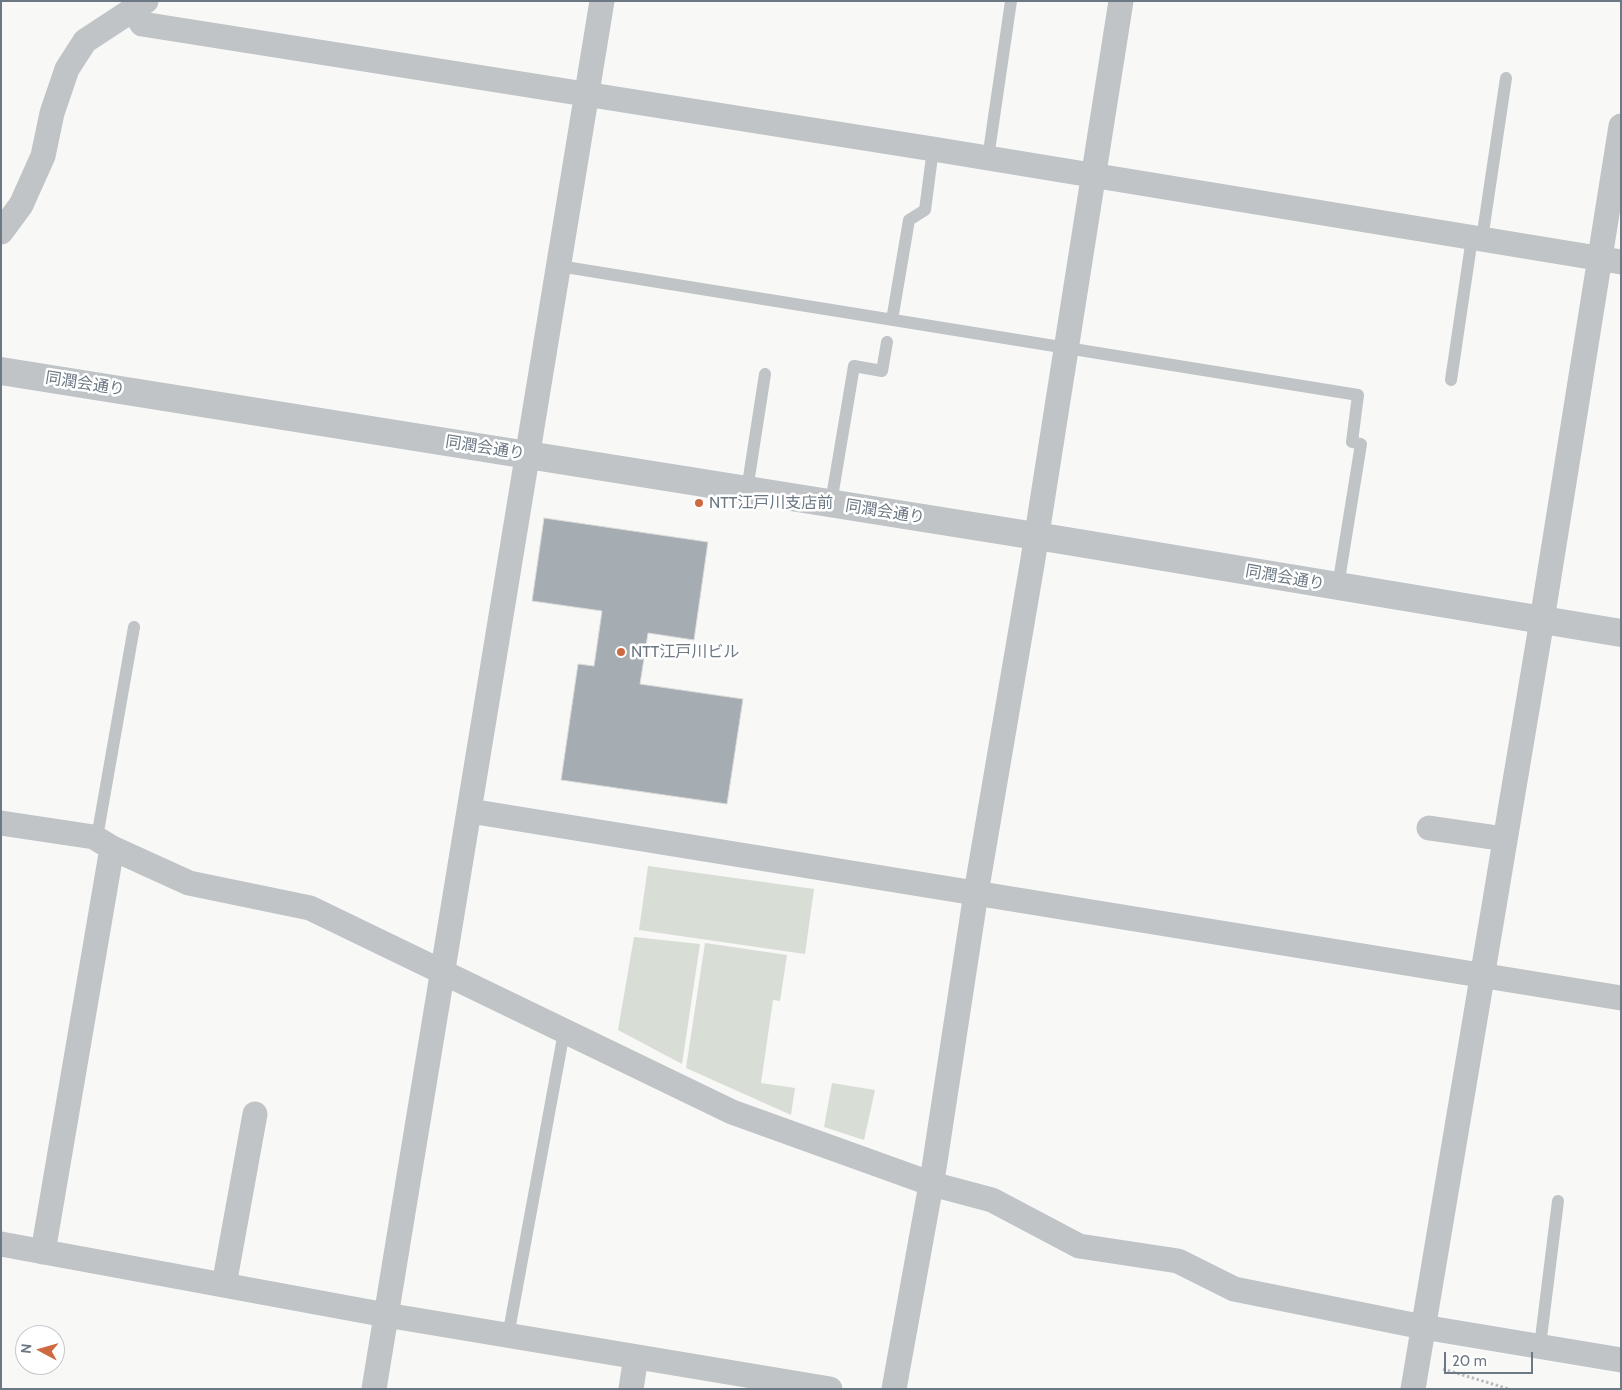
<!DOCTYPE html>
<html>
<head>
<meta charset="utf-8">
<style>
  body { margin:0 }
  #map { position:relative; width:1622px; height:1390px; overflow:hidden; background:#f8f8f7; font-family:Cabin,sans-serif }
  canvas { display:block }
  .frame { position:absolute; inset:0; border:2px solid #6c7883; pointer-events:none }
  .north { position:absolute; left:15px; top:1325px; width:50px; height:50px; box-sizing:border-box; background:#fff; border:1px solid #c4c9cd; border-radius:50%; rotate:276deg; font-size:14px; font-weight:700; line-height:20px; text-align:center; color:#6c7883 }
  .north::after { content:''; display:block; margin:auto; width:18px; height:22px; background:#cd6a42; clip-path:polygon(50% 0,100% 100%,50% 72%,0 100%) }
  .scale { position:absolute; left:1444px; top:1352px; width:89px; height:22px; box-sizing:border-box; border:2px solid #6c7883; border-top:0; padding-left:6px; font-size:15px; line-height:18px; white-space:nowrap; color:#6c7883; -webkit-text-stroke:4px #fff; paint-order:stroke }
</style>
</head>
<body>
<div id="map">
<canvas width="1622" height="1390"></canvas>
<div class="frame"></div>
<div class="north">N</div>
<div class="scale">20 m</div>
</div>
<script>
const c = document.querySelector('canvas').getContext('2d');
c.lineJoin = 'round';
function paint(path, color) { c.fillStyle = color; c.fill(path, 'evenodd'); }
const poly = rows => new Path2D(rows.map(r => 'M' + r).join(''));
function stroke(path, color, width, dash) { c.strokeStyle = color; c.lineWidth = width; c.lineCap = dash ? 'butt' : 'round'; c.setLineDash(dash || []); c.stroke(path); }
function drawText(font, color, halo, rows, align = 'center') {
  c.font = font + ' Cabin,"Noto Sans JP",sans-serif'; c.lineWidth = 5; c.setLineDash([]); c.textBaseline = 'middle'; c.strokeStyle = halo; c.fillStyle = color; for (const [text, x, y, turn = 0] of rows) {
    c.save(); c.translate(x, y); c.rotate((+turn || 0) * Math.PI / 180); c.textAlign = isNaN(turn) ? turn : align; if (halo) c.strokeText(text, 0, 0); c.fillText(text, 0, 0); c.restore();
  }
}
const green = poly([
  [648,866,814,889,805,954,639,930],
  [634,937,700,944,682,1064,618,1030],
  [705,943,787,955,780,1001,773,1000,761,1083,795,1088,791,1115,686,1068],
  [832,1083,875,1090,864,1140,824,1127]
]);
const building = poly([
  [544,518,708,542,694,640,648,633,640,684,743,699,727,804,561,780,578,664,594,666,602,611,532,601,544,518]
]);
const path = poly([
  [1443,1369,1509,1389]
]);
const service = poly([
  [988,158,1011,1],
  [1482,239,1506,78],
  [559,266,1358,395,1352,442,1361,444,1338,586],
  [892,320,909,220,925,210,933,149],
  [1451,380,1472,238],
  [747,490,765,374],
  [831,503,854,366,882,371,887,342],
  [94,837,99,826,134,627],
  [508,1336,564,1032],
  [1540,1346,1558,1201]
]);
const minor = poly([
  [133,10,142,24,933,149,1621,262],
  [1,232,21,205,43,156,52,113,67,69,85,41,146,1],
  [470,811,1621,998],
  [1,823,94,837,112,848,189,883,310,908,732,1112,932,1184,992,1200,1079,1246,1178,1261,1234,1289,1423,1327,1621,1360],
  [1429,828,1505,839],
  [1,1244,386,1315,830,1389],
  [43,1252,112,848],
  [224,1285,255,1114],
  [374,1389,602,1],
  [631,1389,636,1357],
  [894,1389,934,1168,976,893,1033,559,1121,1],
  [1413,1389,1542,620,1621,126]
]);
const tertiary = poly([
  [1,371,1061,540,1621,633]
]);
const markers = [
  [699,503,5,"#cd6a42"],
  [621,652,5,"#cd6a42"]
];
const streetNames = [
  ["同潤会通り",85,384,9],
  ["同潤会通り",485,448,9],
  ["同潤会通り",885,512,9],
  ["同潤会通り",1285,578,10]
];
const poiNames = [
  ["NTT江戸川支店前",709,503],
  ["NTT江戸川ビル",631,652]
];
paint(green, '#d8ddd6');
paint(building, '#a6adb2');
stroke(building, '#dadad9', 1);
stroke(path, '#babdbf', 3, [2.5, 2.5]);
stroke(service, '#c0c4c7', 12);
stroke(minor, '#c0c4c7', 25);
stroke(tertiary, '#c0c4c7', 28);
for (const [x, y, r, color] of markers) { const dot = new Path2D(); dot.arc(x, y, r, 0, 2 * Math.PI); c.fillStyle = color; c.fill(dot); stroke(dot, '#fff', 2); }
drawText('16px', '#6c7883', '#fff', streetNames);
drawText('16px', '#6c7883', '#fff', poiNames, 'left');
</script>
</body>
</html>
